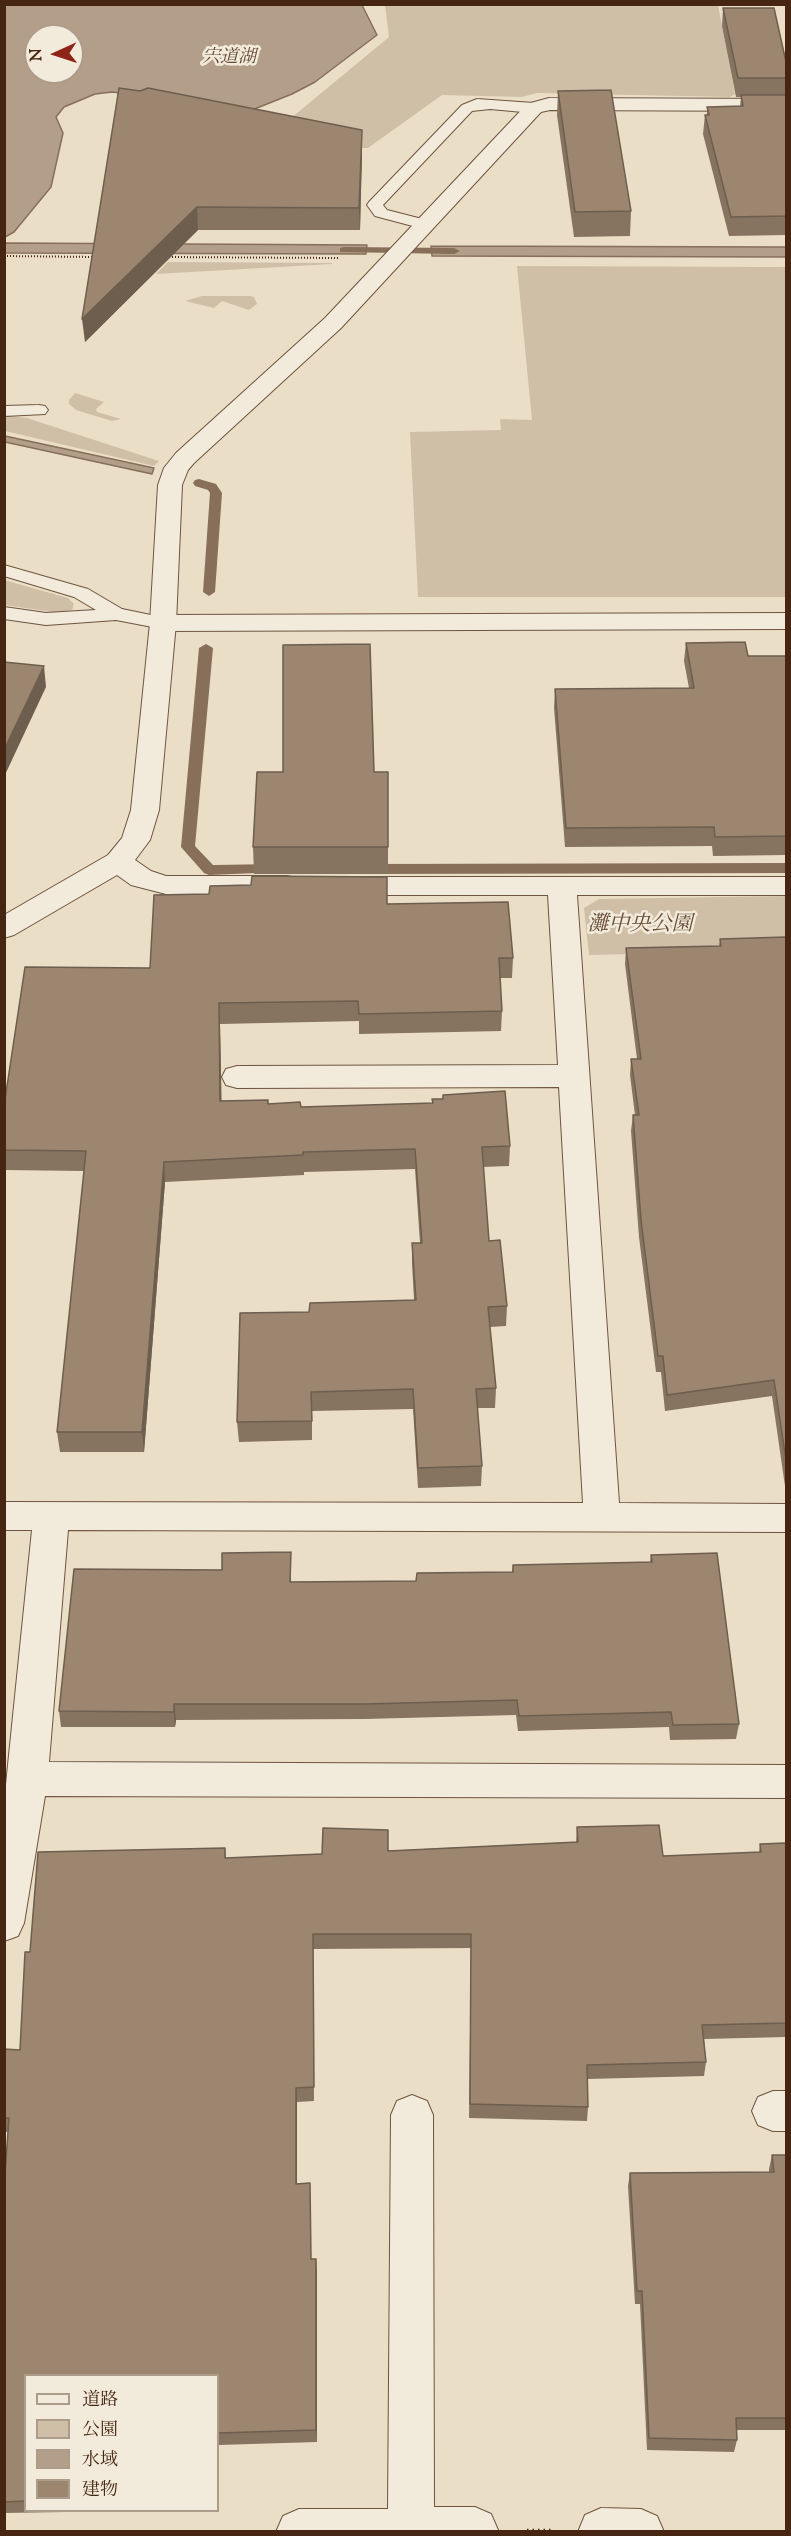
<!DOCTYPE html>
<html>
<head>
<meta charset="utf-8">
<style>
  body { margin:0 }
  #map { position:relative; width:791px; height:2536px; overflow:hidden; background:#ebdec6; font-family:"Sorts Mill Goudy","Noto Serif JP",serif }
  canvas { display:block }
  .frame { position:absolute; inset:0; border:6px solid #462612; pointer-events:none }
  .legend { position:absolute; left:24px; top:2374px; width:195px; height:138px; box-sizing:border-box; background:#f2eada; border:2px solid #ad9c8a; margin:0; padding:8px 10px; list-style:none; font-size:18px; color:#462612 }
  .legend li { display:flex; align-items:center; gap:12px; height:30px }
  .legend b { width:30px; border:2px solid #ad9c8a }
  .north { position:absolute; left:24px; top:24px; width:60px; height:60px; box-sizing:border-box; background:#f2eada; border:2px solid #ad9c8a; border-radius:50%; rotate:267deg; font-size:16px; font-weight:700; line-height:24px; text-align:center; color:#462612 }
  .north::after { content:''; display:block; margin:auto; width:21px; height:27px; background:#8f2418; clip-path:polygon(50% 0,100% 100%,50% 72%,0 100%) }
</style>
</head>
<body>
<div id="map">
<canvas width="791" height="2536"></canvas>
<div class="frame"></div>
<ul class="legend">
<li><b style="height:8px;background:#f2eada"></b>道路</li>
<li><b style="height:16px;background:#cfbfa7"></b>公園</li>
<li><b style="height:16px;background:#b39f89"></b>水域</li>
<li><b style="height:16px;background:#9c8670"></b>建物</li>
</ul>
<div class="north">N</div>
</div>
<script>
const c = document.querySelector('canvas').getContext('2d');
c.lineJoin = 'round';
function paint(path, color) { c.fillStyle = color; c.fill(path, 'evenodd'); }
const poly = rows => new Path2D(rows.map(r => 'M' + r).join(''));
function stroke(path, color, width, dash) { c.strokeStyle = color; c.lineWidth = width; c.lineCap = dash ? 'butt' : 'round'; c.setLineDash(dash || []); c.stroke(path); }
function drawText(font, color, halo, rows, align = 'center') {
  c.font = font + ' "Sorts Mill Goudy","Noto Serif JP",serif'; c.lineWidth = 5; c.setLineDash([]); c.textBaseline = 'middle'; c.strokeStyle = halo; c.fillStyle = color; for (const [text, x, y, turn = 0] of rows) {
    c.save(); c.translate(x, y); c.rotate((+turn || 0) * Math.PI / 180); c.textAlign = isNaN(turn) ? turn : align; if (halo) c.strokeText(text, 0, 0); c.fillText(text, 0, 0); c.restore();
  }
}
const green = poly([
  [385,5,718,5,735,94,730,97,537,93,522,97,442,95,368,148,350,148,279,128,389,37],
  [168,262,332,263,332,264,156,274],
  [517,266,786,267,786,597,418,597,410,432,501,430,500,419,532,420],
  [202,296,250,296,254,297,257,304,249,310,222,301,214,308,185,301],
  [75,393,104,402,96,409,97,412,121,419,112,421,76,410,69,404,69,400],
  [5,415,27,418,159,461,154,466,5,431],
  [4,580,68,598,74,604,72,610,59,613,5,605],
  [786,896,786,945,719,946,720,952,589,955,584,908,599,899]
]);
const water = poly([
  [4,5,362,5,377,35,315,82,292,94,242,114,164,98,112,92,95,94,64,107,56,117,63,133,51,187,14,232,5,237,4,5],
  [36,36,72,36,72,72,36,72,36,36],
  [5,243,367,245,366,254,5,253,5,243],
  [431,246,786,247,786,257,432,256,431,246],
  [5,436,154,468,152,474,5,442,5,436]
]);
const stream = poly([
  [344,247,454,248,460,251,454,254,340,252,340,248,344,247],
  [199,479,216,484,222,493,215,592,209,596,203,592,210,493,208,490,195,486,193,483,195,480,199,479],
  [206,644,213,648,195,846,213,865,276,864,283,869,281,872,209,875,204,873,181,847,199,648,206,644],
  [786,863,786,873,367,874,360,869,367,864,786,863]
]);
const pathFar1 = poly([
  [4,256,95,257],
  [166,257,338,258]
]);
const path = poly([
  [527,2531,552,2531]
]);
const service = poly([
  [477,99,534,103,542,108,534,113,490,109,472,111,383,205,387,210,430,221,432,224,430,227,424,229,375,216,367,205,369,202,462,105,477,99],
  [39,405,45,406,48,410,45,414,4,416,4,406,39,405],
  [4,565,88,589,122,609,170,619,173,623,170,627,163,629,116,620,46,625,4,619,4,607,46,613,96,610,74,597,4,576,4,565]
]);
const minor = poly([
  [549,98,786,99,786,111,550,110,541,112,341,328,194,463,188,470,182,485,176,623,159,810,150,840,135,860,151,871,166,876,287,876,297,878,301,885,297,892,287,894,166,894,131,885,117,875,14,935,4,938,4,915,108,855,122,838,131,810,150,623,158,485,164,468,176,453,325,318,527,104,549,98],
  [341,877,786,877,786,895,577,895,619,1503,786,1504,786,1532,68,1530,49,1762,786,1765,786,1798,45,1796,24,1923,18,1936,4,1941,4,1804,32,1530,4,1530,4,1502,583,1503,559,1087,237,1088,226,1085,222,1077,226,1069,237,1066,558,1065,548,895,341,895,331,893,327,886,331,879,341,877],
  [773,2091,786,2091,786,2131,773,2131,758,2125,752,2111,758,2097,773,2091],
  [412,2095,427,2101,433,2115,434,2507,475,2507,491,2514,498,2530,276,2532,283,2516,299,2509,388,2509,391,2115,397,2101,412,2095],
  [601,2508,641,2509,657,2516,664,2532,578,2532,585,2515,601,2508]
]);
const tertiary = poly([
  [786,613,786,629,163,631,154,629,150,623,154,617,163,615,786,613]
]);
const wall = poly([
  [723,8,786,62,786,235,729,236,703,134,705,115,707,115,707,107,740,107,741,97,736,97,722,26],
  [119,88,362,152,360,230,198,230,85,342],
  [558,91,631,211,630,236,574,237,557,115],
  [686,643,748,656,786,656,786,855,713,856,712,846,565,847,554,708,555,689,689,688,684,661],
  [374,772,388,772,388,874,254,874,253,847],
  [387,904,513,958,512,978,500,978,502,1011,501,1031,359,1034,359,1021,220,1024,221,1101,268,1104,301,1107,510,1146,509,1166,483,1167,489,1241,507,1306,506,1326,490,1327,496,1388,495,1408,477,1408,482,1466,481,1486,418,1488,413,1409,312,1411,312,1440,239,1442,237,1422,309,1312,414,1300,412,1263,412,1243,420,1243,415,1169,304,1172,304,1175,165,1182,144,1452,60,1452,57,1432,84,1171,4,1170,4,1106,150,968],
  [786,937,786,1493,772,1396,665,1411,661,1372,656,1372,639,1237,631,1131,633,1115,635,1115,630,1075,631,1059,637,1059,625,964,626,948,719,946,720,939],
  [291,1552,291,1582,416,1581,512,1572,513,1565,650,1562,651,1555,739,1724,736,1739,670,1740,669,1727,518,1731,516,1715,365,1719,176,1720,175,1727,61,1727,59,1711,222,1570],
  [577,1827,663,1856,759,1852,760,1844,786,1843,786,2037,704,2039,706,2062,704,2076,588,2079,588,2107,587,2121,469,2118,471,1948,313,1949,314,2101,297,2102,297,2184,310,2197,311,2259,316,2259,317,2442,218,2445,218,2376,26,2376,26,2511,64,2511,64,2512,4,2513,4,2187,8,2132,4,2132,4,2049,20,2050,30,1952,225,1848,226,1858,576,1842],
  [772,2155,786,2155,786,2430,737,2430,737,2440,734,2452,647,2450,640,2304,635,2304,628,2186,630,2173,769,2172,769,2169]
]);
const shadedWall = poly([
  [362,130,362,152,360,230,359,208],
  [197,207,198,230,85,342,82,319],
  [44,666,46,687,4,777,4,750],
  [219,1003,220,1024,222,1122,220,1101],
  [164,1162,165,1182,144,1452,142,1432],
  [174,1704,176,1720,175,1727,174,1712],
  [296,2088,297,2102,297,2197,296,2184],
  [316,2259,317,2272,317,2442,316,2430]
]);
const building = poly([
  [723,8,774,8,786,62,786,78,738,78,723,8],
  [119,88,140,91,148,88,362,130,359,208,197,207,82,319,119,88],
  [611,90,631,211,575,212,558,91,611,90],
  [741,95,786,95,786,216,731,217,705,115,709,115,707,107,743,106,741,95],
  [745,642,748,656,786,656,786,836,715,837,714,827,566,828,555,689,694,688,686,643,745,642],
  [370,644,374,772,388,772,388,847,253,847,257,772,283,772,283,645,370,644],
  [4,662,44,666,4,750,4,662],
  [252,876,387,877,387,904,508,902,513,958,499,958,502,1011,359,1014,358,1001,219,1003,220,1101,268,1100,268,1104,300,1102,301,1107,433,1103,432,1099,443,1099,443,1095,505,1091,510,1146,482,1147,489,1241,500,1240,507,1306,488,1307,496,1388,476,1389,482,1466,418,1468,413,1389,311,1392,312,1421,237,1422,240,1313,309,1312,310,1303,416,1300,412,1243,422,1243,415,1149,303,1152,303,1155,164,1162,142,1432,57,1432,86,1151,4,1150,4,1106,25,967,150,968,154,895,209,894,210,886,251,885,252,876],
  [786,937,786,1460,774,1380,667,1395,663,1356,658,1356,641,1220,633,1115,639,1115,631,1059,641,1059,626,948,721,946,720,939,786,937],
  [291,1552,290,1582,416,1581,417,1573,513,1572,513,1565,652,1562,651,1555,717,1553,739,1724,673,1725,671,1712,519,1716,517,1700,365,1704,174,1704,174,1712,59,1711,74,1569,222,1570,222,1553,291,1552],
  [659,1825,663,1856,761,1852,760,1844,786,1843,786,2023,702,2025,706,2062,587,2065,588,2107,470,2104,471,1934,313,1934,314,2087,296,2088,296,2184,310,2183,311,2259,316,2259,316,2430,218,2433,218,2376,26,2376,26,2501,4,2502,4,2187,9,2118,4,2118,4,2049,20,2050,25,1952,30,1952,38,1852,225,1848,225,1858,322,1854,323,1828,388,1830,388,1851,578,1842,577,1827,659,1825],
  [772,2155,786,2155,786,2418,736,2418,737,2440,649,2438,642,2291,637,2291,630,2173,774,2172,772,2155]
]);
const farWaternames = [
  ["宍道湖",229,59]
];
const parkNames = [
  ["灘中央公園",640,926]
];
paint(green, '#cfbfa7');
paint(water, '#b39f89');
stroke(water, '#876f59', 1.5);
paint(stream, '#876f59');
stroke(service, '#6f543f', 2);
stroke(minor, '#6f543f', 2);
stroke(tertiary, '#6f543f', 2);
stroke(pathFar1, '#462612', 2, [1, 2]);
stroke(path, '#462612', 4.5, [1.5, 4]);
paint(service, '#f2eada');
paint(minor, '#f2eada');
paint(tertiary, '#f2eada');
paint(wall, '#867360');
paint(shadedWall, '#6d5e4e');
paint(building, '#9c8670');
stroke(building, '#6d5e4e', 1.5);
drawText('italic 18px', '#674a36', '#f2eada', farWaternames);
drawText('italic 21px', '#684c37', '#f2eada', parkNames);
</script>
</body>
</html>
